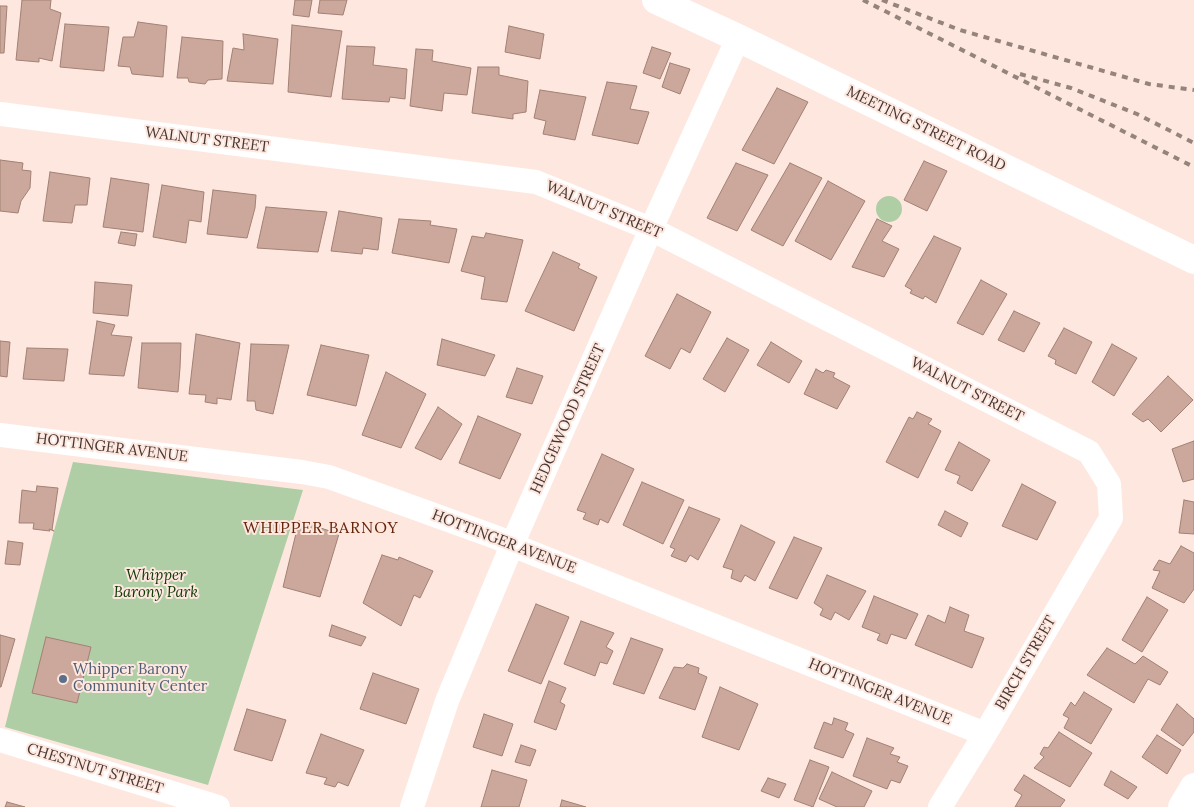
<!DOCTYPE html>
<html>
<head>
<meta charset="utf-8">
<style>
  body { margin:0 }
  canvas { display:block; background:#fde7df }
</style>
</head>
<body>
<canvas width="1194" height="807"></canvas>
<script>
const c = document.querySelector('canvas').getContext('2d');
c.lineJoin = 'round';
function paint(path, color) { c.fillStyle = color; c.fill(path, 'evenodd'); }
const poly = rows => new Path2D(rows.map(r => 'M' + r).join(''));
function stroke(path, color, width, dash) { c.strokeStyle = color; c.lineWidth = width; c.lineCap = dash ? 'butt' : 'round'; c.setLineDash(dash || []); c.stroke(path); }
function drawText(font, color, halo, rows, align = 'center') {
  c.font = font + ' Lora,serif'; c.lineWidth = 4; c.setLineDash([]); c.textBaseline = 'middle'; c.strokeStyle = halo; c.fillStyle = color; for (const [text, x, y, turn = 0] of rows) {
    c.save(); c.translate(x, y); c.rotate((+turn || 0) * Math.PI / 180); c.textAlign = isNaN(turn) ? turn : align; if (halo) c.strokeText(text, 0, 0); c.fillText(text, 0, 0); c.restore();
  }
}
const green = poly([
  '876 209a13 13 0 1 1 26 0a13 13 0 1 1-26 0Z',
  [73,462,303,490,208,785,5,727,54,531]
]);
const building = poly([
  [22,0,51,0,50,9,61,13,52,61,39,58,39,62,16,60,22,0],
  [295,0,312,0,309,17,293,15,295,0],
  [320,0,347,0,343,15,318,13,320,0],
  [0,6,7,6,4,53,0,53,0,6],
  [138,22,167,26,163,77,132,74,130,67,118,66,123,37,134,37,138,22],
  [65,24,109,27,104,71,60,67,65,24],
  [292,25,342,31,331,97,288,92,292,25],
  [509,26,544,34,540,59,505,52,509,26],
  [243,34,278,39,273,84,227,81,233,48,244,50,243,34],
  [182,37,223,41,222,79,208,80,205,84,189,82,188,78,177,78,182,37],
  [347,46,375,47,373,65,407,69,405,99,390,97,389,102,342,99,347,46],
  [652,47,671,53,660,79,643,73,652,47],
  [416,49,433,50,432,61,471,68,467,95,444,93,442,111,410,106,416,49],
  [670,63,690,69,680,94,662,87,670,63],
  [478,67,499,67,499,75,528,81,526,112,513,114,513,119,472,113,478,67],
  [607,82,637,86,630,109,649,112,638,144,592,135,607,82],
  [777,88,808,102,774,164,742,150,777,88],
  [540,90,586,97,575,140,543,134,546,121,534,118,540,90],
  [0,160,23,163,22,170,31,171,30,188,21,201,18,213,0,211,0,160],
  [924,161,947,171,927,211,904,200,924,161],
  [736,163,768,175,737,231,707,218,736,163],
  [790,163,822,178,783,246,751,230,790,163],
  [50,172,90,178,87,205,75,205,72,223,43,221,50,172],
  [111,178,149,184,143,232,103,227,111,178],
  [828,181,865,201,831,260,795,241,828,181],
  [162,185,204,192,201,222,189,220,186,243,153,237,162,185],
  [213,190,256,195,255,208,247,238,207,234,213,190],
  [266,207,327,212,318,252,257,248,266,207],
  [339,211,382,218,378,250,363,248,362,254,331,251,339,211],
  [399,219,431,221,430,225,457,229,449,263,392,253,399,219],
  [877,219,892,226,882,241,899,249,884,277,852,267,877,219],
  [121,232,137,234,135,246,118,243,121,232],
  [486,233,523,240,507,302,481,299,485,277,461,271,472,236,484,238,486,233],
  [934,236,961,248,936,303,925,296,923,299,910,293,912,290,905,286,934,236],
  [553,252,580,264,578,268,597,277,574,331,525,311,553,252],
  [981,280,1007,294,983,335,957,323,981,280],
  [95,282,132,285,128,316,93,313,95,282],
  [677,294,711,312,690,353,681,348,670,369,645,356,677,294],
  [1014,311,1040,323,1024,352,998,340,1014,311],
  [97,321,115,325,111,335,132,337,124,376,89,374,97,321],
  [1064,328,1092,342,1076,374,1055,364,1056,360,1048,356,1064,328],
  [196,334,240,343,231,400,217,398,217,404,205,402,206,395,189,394,196,334],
  [727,338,749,350,725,392,703,379,727,338],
  [442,339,495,355,485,376,437,365,442,339],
  [0,341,10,342,7,377,0,376,0,341],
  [771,342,802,361,789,383,757,365,771,342],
  [142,343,181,343,180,368,178,392,138,388,142,343],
  [251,344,289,345,273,414,256,410,255,401,247,401,251,344],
  [1112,344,1137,358,1114,396,1092,382,1112,344],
  [321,345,369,355,356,406,307,395,321,345],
  [27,348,68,349,64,381,23,379,27,348],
  [517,368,543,376,532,404,506,397,517,368],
  [816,369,823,373,826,370,835,373,833,377,850,386,837,409,804,394,816,369],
  [386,372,426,394,401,448,362,435,386,372],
  [1168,376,1193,400,1161,432,1148,419,1143,422,1132,414,1168,376],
  [438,407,462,424,441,460,415,448,438,407],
  [917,412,932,419,928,424,941,431,918,478,886,462,909,417,913,419,917,412],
  [478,416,521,434,500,479,459,463,478,416],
  [1194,441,1194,479,1183,482,1172,449,1194,441],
  [959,442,990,460,972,491,957,483,960,476,945,470,959,442],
  [602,454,634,469,608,523,600,519,598,525,583,519,586,513,577,510,602,454],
  [642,482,684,500,663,544,623,525,642,482],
  [1022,484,1056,502,1037,540,1002,526,1022,484],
  [37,486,58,488,52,530,54,531,49,529,50,531,33,529,34,523,19,523,22,490,36,492,37,486],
  [1184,500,1194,502,1194,534,1179,533,1184,500],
  [689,507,720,519,698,560,690,555,686,562,671,556,675,549,670,547,689,507],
  [945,511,968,523,961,537,938,525,945,511],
  [299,521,339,534,320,597,283,587,299,521],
  [741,525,775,542,755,581,745,575,741,582,731,578,733,570,723,567,741,525],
  [794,537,822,548,797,599,769,588,794,537],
  [8,541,23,543,20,565,5,564,8,541],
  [1181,546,1194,553,1194,589,1184,603,1152,588,1160,571,1153,570,1159,560,1170,564,1181,546],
  [382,555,398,560,399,557,433,571,420,598,414,595,401,626,363,603,382,555],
  [827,575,866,591,849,620,835,612,831,620,820,615,823,609,814,603,827,575],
  [874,596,918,614,906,639,891,634,887,644,877,640,880,634,862,627,874,596],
  [1147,597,1168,610,1142,652,1122,640,1147,597],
  [536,604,569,617,541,684,508,671,536,604],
  [950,607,969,615,964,631,984,638,972,668,915,645,928,615,945,623,950,607],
  [581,621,614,633,606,647,613,651,607,664,600,662,595,676,564,664,581,621],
  [332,625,366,637,361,646,329,636,332,625],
  [0,635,15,639,1,687,0,687,0,635],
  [46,637,91,647,77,703,32,693,46,637],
  [631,638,663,649,644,694,613,684,631,638],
  [1107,648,1135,664,1143,656,1168,672,1160,685,1148,679,1134,703,1087,675,1107,648],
  [687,664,699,668,698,673,707,677,695,710,659,698,674,667,683,668,687,664],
  [373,673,419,689,406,724,360,709,373,673],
  [549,681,566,688,560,702,565,705,556,730,534,722,549,681],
  [720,687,758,704,739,750,702,737,720,687],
  [1084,692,1112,709,1091,744,1064,728,1069,718,1063,715,1071,702,1075,706,1084,692],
  [1177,704,1194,719,1194,732,1183,746,1161,730,1177,704],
  [247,709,286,720,272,761,234,750,247,709],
  [484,714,513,724,502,756,473,747,484,714],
  [834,718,848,723,845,730,854,734,843,758,814,748,824,722,832,725,834,718],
  [1059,732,1092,753,1070,787,1034,768,1044,757,1040,754,1044,747,1048,748,1059,732],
  [321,734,364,750,348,786,338,782,335,787,324,784,327,778,306,773,321,734],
  [1157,735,1181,750,1167,774,1142,757,1157,735],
  [867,738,894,748,890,754,900,757,897,762,908,766,900,783,891,780,887,789,853,776,867,738],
  [521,745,536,750,530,766,515,762,521,745],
  [810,760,829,767,813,807,794,800,810,760],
  [492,770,527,780,519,807,481,807,492,770],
  [1111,771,1137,787,1128,799,1104,785,1111,771],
  [832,772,872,791,864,807,837,807,819,799,832,772],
  [1024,775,1065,800,1060,807,1015,807,1022,795,1014,790,1024,775],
  [768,778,786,784,779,798,761,791,768,778],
  [562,800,586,807,560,807,562,800],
  [7,802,25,807,5,807,7,802]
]);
const minor = poly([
  [0,114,536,182,651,229,1089,452,1109,484,1111,518,985,734,940,807],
  [0,435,302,472,329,477,498,538,512,545,985,734],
  [0,740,218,807],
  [412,807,447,701,512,545,651,229,738,38]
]);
const tertiary = poly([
  [656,0,738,38,1194,260],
  [1182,807,1194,787]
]);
const rail = poly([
  [863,0,1194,167],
  [882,0,960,30,1149,84,1194,90],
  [1020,74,1071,88,1137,114,1194,143]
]);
const markers = [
  [63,679,5,"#5c6f8a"]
];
const streetNames = [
  ["MEETING STREET ROAD",926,129,26],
  ["WALNUT STREET",207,140,7],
  ["WALNUT STREET",604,210,23],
  ["WALNUT STREET",967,390,27],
  ["HEDGEWOOD STREET",568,419,-66],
  ["HOTTINGER AVENUE",112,448,7],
  ["HOTTINGER AVENUE",504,542,21],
  ["BIRCH STREET",1026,663,-60],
  ["HOTTINGER AVENUE",880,692,22],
  ["CHESTNUT STREET",95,769,17]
];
const parkNames = [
  ["Whipper",156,576],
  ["Barony Park",156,593]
];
const serviceNames = [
  ["Whipper Barony",73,670],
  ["Community Center",73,687]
];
const neighbourhoodNames = [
  ["WHIPPER BARNOY",321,528]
];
paint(green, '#afcea6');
paint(building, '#cba89b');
stroke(building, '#a28175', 1);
stroke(minor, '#fff', 24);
stroke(tertiary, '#fff', 28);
stroke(rail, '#95837c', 4, [6, 6]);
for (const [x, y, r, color] of markers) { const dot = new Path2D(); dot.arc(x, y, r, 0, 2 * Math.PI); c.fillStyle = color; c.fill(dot); stroke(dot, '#fde7df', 2); }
drawText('15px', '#453631', '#fde7df', streetNames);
drawText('italic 15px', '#0c3700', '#fde7df', parkNames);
drawText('15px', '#4e5e75', '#fde7df', serviceNames, 'left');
c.letterSpacing = '1px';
drawText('16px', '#642409', '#fde7df', neighbourhoodNames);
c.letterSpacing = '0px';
</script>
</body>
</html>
